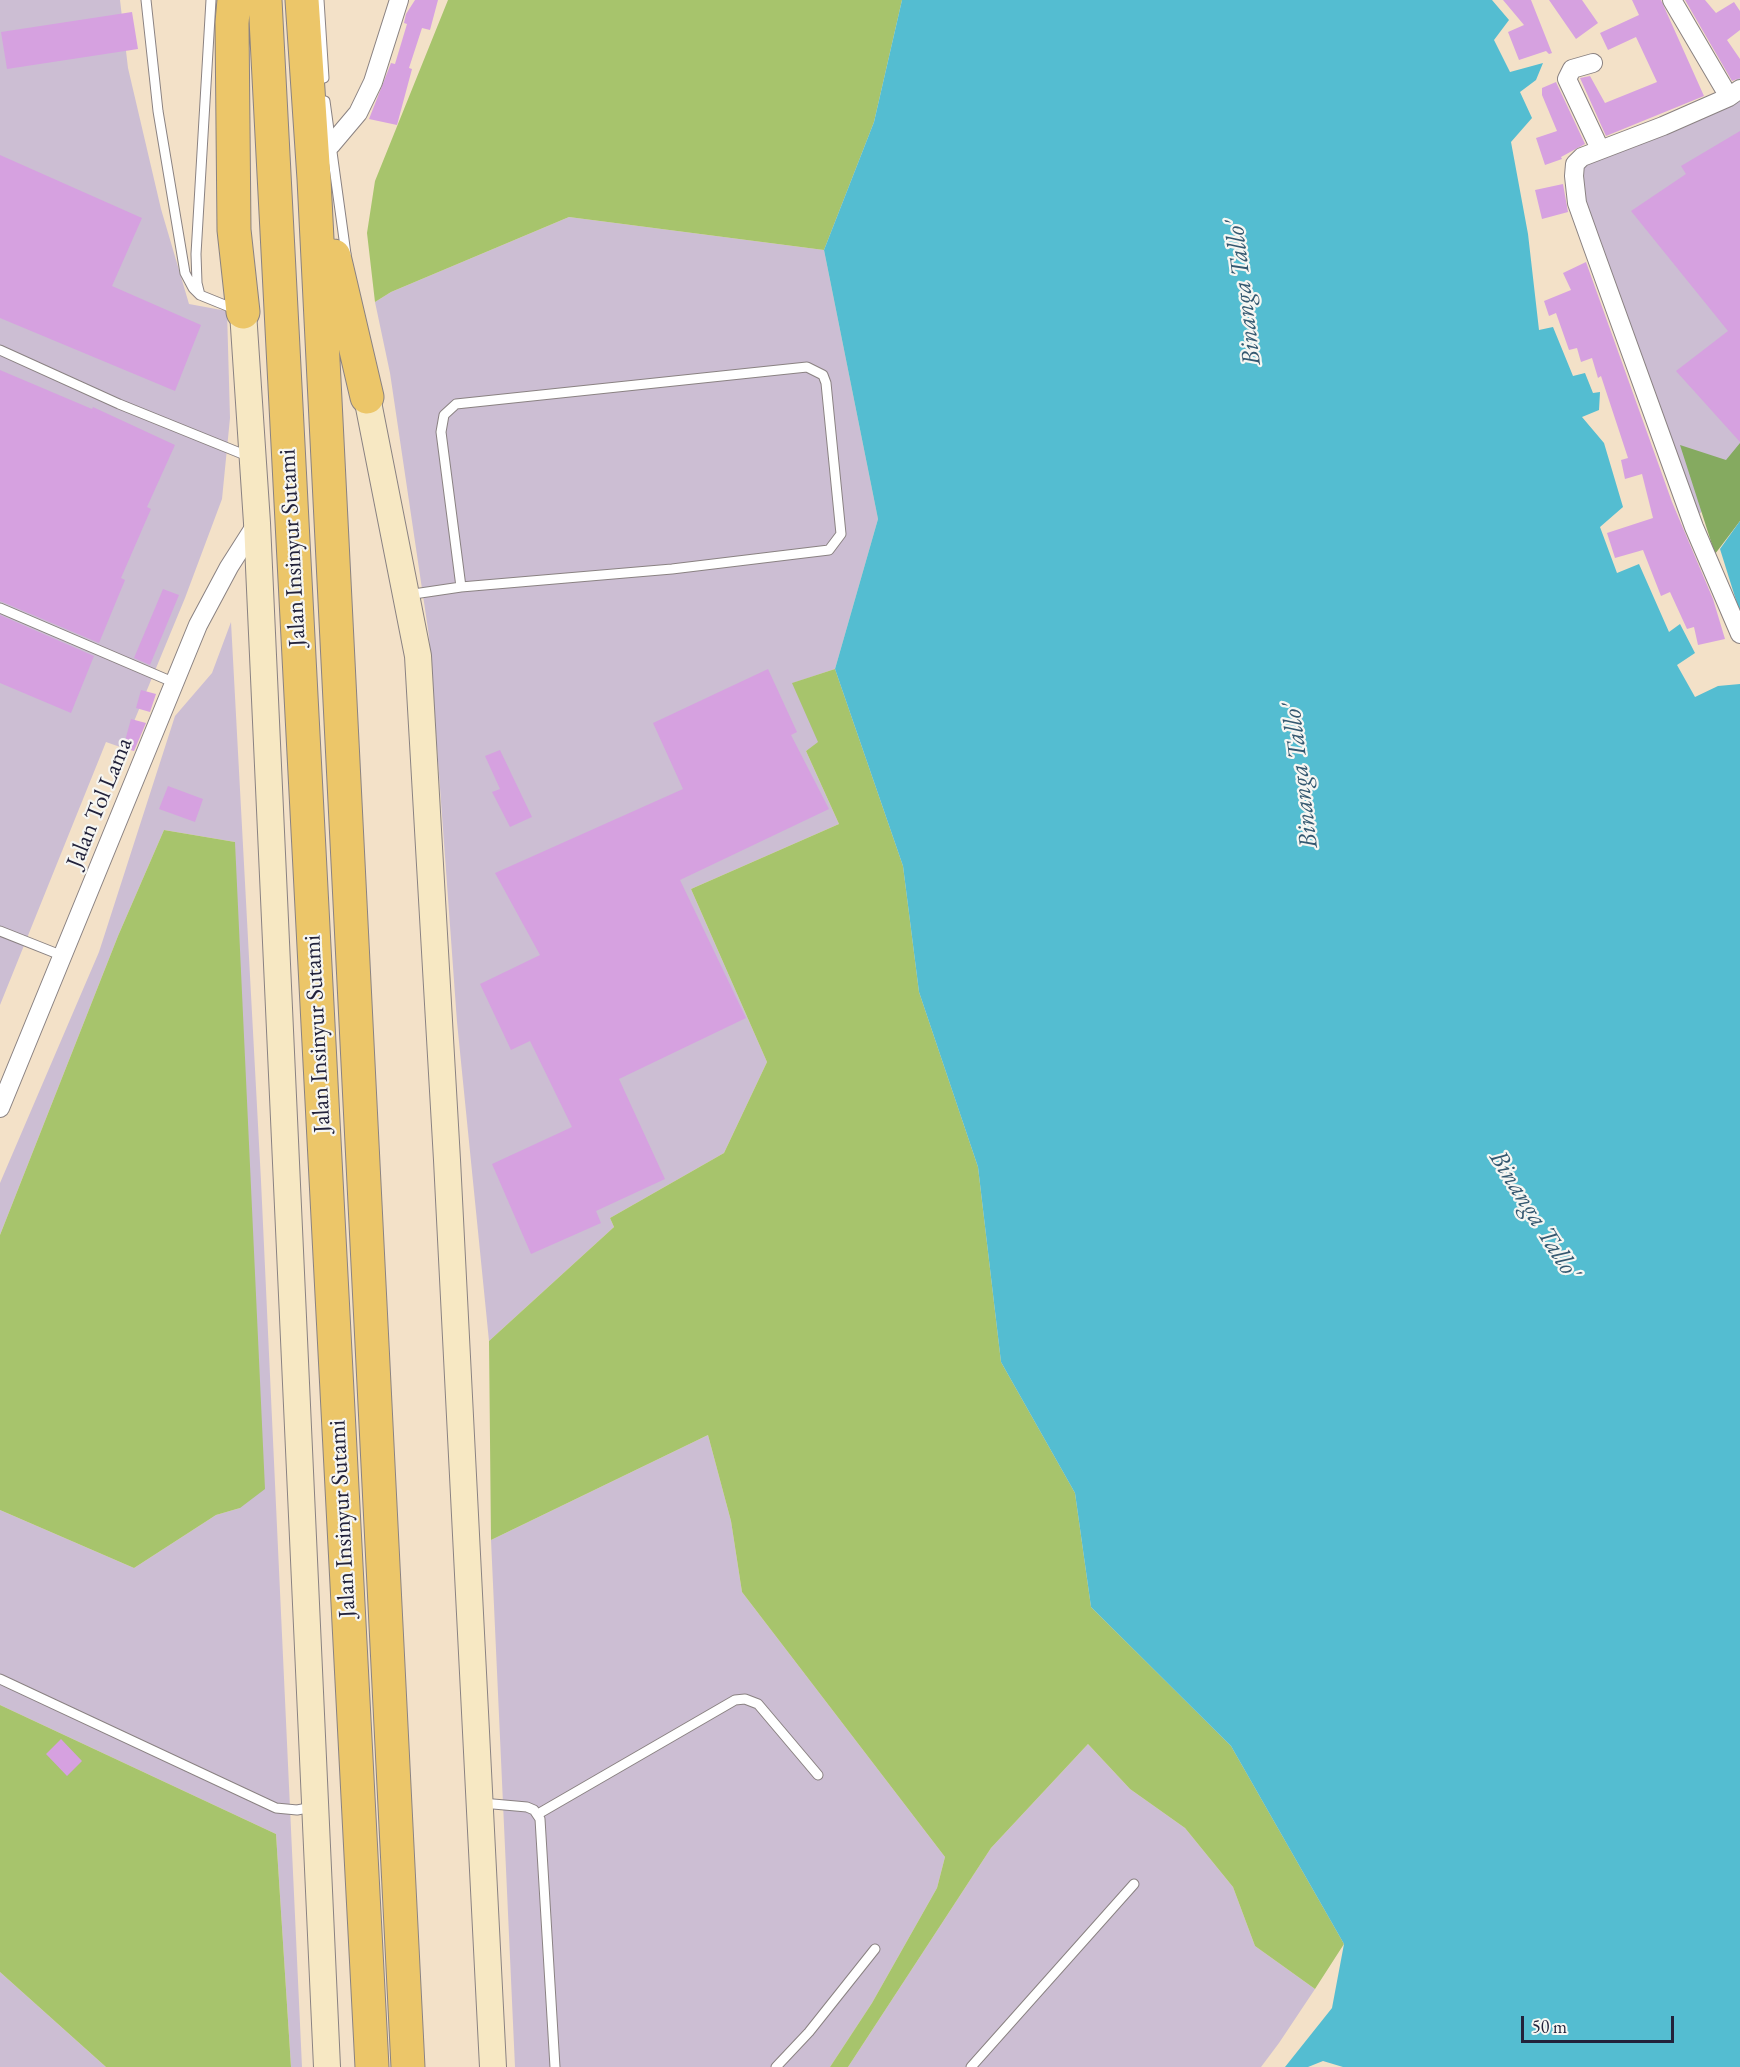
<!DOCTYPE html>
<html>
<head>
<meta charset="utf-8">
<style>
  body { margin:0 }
  #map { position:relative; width:1740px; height:2067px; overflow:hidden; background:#f3e1c8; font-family:"EB Garamond",serif }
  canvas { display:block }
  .scale { position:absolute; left:1521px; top:2016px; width:153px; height:27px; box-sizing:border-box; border:3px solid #22223b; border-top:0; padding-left:8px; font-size:18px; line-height:21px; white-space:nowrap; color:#22223b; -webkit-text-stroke:4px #f6f6f2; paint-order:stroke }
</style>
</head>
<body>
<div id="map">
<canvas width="1740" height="2067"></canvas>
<div class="scale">50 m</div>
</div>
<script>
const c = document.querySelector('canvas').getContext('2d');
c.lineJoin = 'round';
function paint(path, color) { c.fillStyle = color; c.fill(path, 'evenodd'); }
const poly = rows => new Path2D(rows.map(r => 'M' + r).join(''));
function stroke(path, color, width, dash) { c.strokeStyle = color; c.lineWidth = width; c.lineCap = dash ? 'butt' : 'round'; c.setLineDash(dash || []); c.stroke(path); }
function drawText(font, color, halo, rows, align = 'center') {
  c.font = font + ' "EB Garamond",serif'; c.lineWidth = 4.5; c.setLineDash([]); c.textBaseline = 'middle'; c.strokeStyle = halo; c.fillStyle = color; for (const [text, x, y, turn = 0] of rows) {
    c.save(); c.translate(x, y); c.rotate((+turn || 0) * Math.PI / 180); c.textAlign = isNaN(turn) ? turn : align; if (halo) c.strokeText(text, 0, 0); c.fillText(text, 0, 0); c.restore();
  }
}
const industrial = poly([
  [0,0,120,0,128,68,161,209,189,304,227,311,230,418,222,499,185,598,123,748,106,742,0,1005],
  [1740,77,1740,478,1690,522,1570,159,1715,96],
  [569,217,824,250,878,519,835,669,793,683,819,742,806,751,839,824,691,889,767,1062,724,1153,610,1218,614,1227,489,1341,457,1022,429,636,390,373,375,302,391,292],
  [231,622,261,1181,302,2067,291,2067,276,1834,0,1705,0,1510,134,1568,216,1515,240,1508,235,842,164,830,118,936,0,1235,0,1183,99,952,175,716,212,673],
  [708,1435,731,1521,742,1592,945,1857,937,1888,872,2003,830,2067,515,2067,491,1540],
  [1088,1744,1130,1789,1185,1828,1233,1887,1255,1946,1315,1989,1279,2043,1261,2067,848,2067,991,1848],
  [0,1972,106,2067,0,2067]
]);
const green = poly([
  [448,0,902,0,874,122,824,250,569,217,391,292,375,302,367,233,375,181],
  [835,669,903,866,919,992,978,1167,1001,1362,1075,1493,1091,1607,1231,1746,1344,1944,1315,1989,1255,1946,1233,1887,1185,1828,1130,1789,1088,1744,991,1848,848,2067,830,2067,872,2003,937,1888,945,1857,742,1592,731,1521,708,1435,491,1540,489,1341,614,1227,610,1218,724,1153,767,1062,691,889,839,824,806,751,818,742,792,683],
  [164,830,235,842,265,1489,240,1508,216,1515,134,1568,0,1510,0,1235,118,936],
  [0,1705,276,1834,291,2067,106,2067,0,1972]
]);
const forest = poly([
  [1740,443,1740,521,1715,554,1680,445,1726,460]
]);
const water = poly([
  [902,0,1492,0,1509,20,1494,40,1510,72,1543,63,1536,80,1520,92,1532,118,1511,142,1528,234,1539,330,1553,327,1573,376,1585,373,1593,393,1600,392,1599,410,1582,417,1604,443,1623,507,1600,527,1617,573,1639,564,1669,632,1680,624,1695,653,1677,665,1695,697,1718,686,1740,684,1740,2067,1343,2067,1323,2061,1308,2067,1285,2067,1332,2008,1344,1944,1231,1746,1091,1607,1075,1493,1001,1362,978,1167,919,992,903,866,835,669,878,519,824,250,874,122],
  [1740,521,1740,613,1720,549]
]);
const building = poly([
  [415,0,438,0,430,30,422,28,409,68,412,69,397,125,369,119,391,63,395,64,407,24,404,23,406,14],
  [1503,0,1531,0,1552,53,1549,54,1546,51,1519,60,1508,32,1524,25],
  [1549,0,1582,0,1598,23,1576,39],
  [1632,0,1661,0,1704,96,1606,136,1580,78,1590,76,1605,103,1657,82,1636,37,1608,50,1600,33,1639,15],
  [1685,0,1705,0,1716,13,1734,2,1740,11,1740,30,1727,40,1740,59,1740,78,1732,81],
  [132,12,138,49,7,69,1,32],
  [1556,82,1585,144,1561,157,1562,159,1545,165,1536,138,1557,131,1542,95,1542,88],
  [1740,131,1740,442,1676,371,1728,331,1631,211,1686,174,1681,166],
  [0,155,142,218,112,286,201,325,175,391,0,318],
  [1563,184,1568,212,1542,219,1535,190],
  [1586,262,1672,502,1713,599,1725,639,1698,645,1694,627,1687,629,1670,592,1661,596,1643,550,1615,558,1607,533,1653,518,1642,474,1625,479,1621,460,1628,458,1601,376,1598,378,1592,358,1581,362,1577,348,1569,350,1556,313,1549,316,1544,301,1571,290,1563,273],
  [0,370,92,409,93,407,175,445,147,507,151,509,121,578,125,580,99,643,0,601],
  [163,589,179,595,150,665,134,658],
  [0,615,94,656,71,713,0,683],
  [768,669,797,732,791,735,829,809,680,880,746,1018,619,1079,665,1179,596,1211,601,1223,531,1254,492,1164,572,1127,530,1041,511,1050,480,984,540,955,495,873,683,789,653,723],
  [141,690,156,694,150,712,136,708],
  [131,719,146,723,134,751,123,748],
  [500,750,532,817,510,827,492,792,500,789,485,756],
  [168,786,203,799,195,822,159,809],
  [61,1739,82,1761,67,1776,46,1754]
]);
const lane = poly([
  [146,0,158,111,185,273,193,288,200,295,237,310],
  [319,0,324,78],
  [325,101,346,254],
  [200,295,197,283,196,254,211,0],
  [0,350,119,404,250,457],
  [407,595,461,587,672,569,829,550,841,534,826,383,823,375,807,367,456,404,444,415,441,432,461,587],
  [0,608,175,683],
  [0,931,63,956],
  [0,1679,276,1808,297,1810,313,1807],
  [482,1803,527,1807,534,1810,540,1819,555,2067],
  [538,1814,735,1700,745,1699,758,1704,818,1775],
  [776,2067,809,2032,875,1949],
  [971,2067,1134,1884]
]);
const street = poly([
  [1672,0,1729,97],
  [1593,63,1572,69,1567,79,1600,149],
  [1740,89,1729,97,1663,126,1582,157,1575,164,1574,176,1577,203,1592,245,1694,527,1740,634],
  [312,148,331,145,358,113,373,82,399,0],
  [0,1108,198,625,229,567,257,523]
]);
const secondary = poly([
  [243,312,257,523,327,2067],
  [367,397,418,656,447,1160,493,2067]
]);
const highway = poly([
  [234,0,232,23,234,230,243,312],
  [265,0,372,2067],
  [302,0,314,179,408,2067],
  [334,256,367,397]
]);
const streetNames = [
  ["Jalan Insinyur Sutami",293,548,-93],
  ["Jalan Tol Lama",100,803,-68],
  ["Jalan Insinyur Sutami",318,1034,-93],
  ["Jalan Insinyur Sutami",343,1519,-93]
];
const waterNames = [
  ["Binanga Tallo'",1244,293,-97],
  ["Binanga Tallo'",1301,776,-97],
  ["Binanga Tallo'",1534,1215,58]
];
paint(industrial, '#ccbed3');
paint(green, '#a7c46c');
paint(forest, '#85aa60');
paint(water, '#54bdd1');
paint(building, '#d6a1e0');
stroke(lane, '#8a8282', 11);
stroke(street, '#8a8282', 20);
stroke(secondary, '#8a8282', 28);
stroke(highway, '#8a8282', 35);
stroke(lane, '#fff', 9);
stroke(street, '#fff', 18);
stroke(secondary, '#f7e8c3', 26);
stroke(highway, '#ecc669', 33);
drawText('24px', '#22223b', '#f6f6f2', streetNames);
drawText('italic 26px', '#345870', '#f6f6f2', waterNames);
</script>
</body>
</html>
